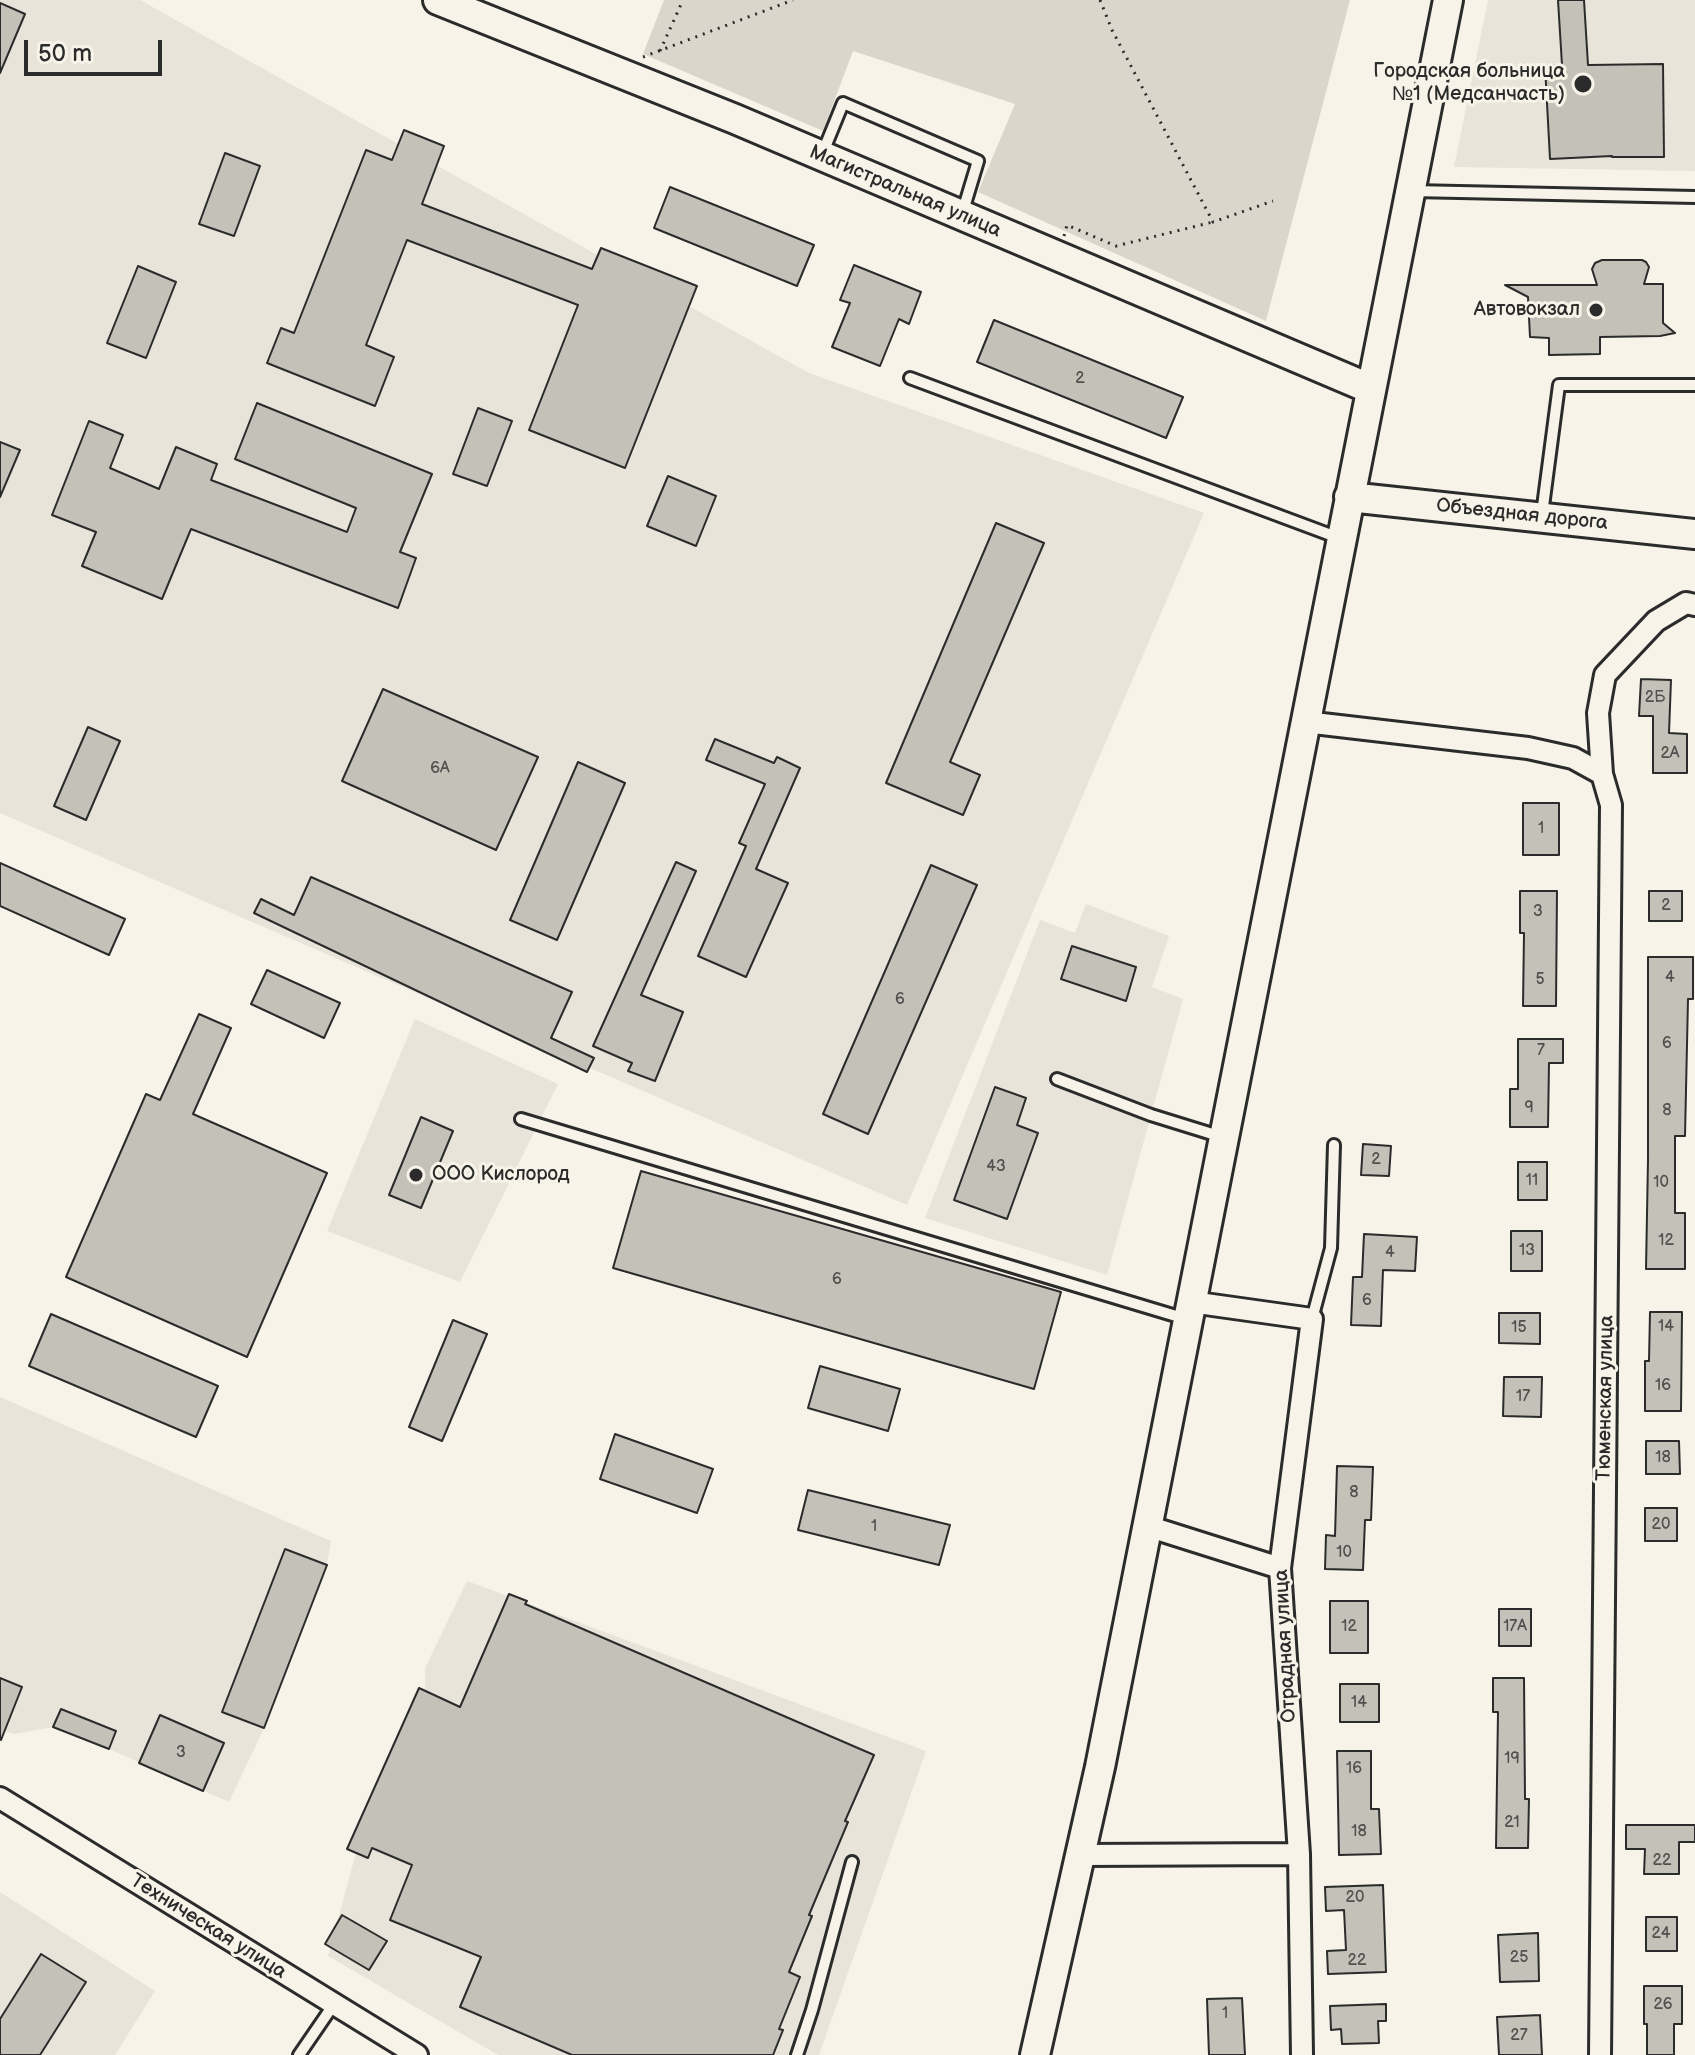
<!DOCTYPE html>
<html>
<head>
<meta charset="utf-8">
<style>
  body { margin:0 }
  #map { position:relative; width:1695px; height:2055px; overflow:hidden; background:#f7f3e8; font-family:"Balsamiq Sans",sans-serif }
  canvas { display:block }
  .scale { position:absolute; left:24px; top:40px; width:138px; height:36px; box-sizing:border-box; border:4px solid #2b2b2b; border-top:0; padding-left:10px; font-size:24px; line-height:28px; white-space:nowrap; color:#2b2b2b; -webkit-text-stroke:6px #f7f3e8; paint-order:stroke }
</style>
</head>
<body>
<div id="map">
<canvas width="1695" height="2055"></canvas>
<div class="scale">50 m</div>
</div>
<script>
const c = document.querySelector('canvas').getContext('2d');
c.lineJoin = 'round';
function paint(path, color) { c.fillStyle = color; c.fill(path, 'evenodd'); }
const poly = rows => new Path2D(rows.map(r => 'M' + r).join(''));
function stroke(path, color, width, dash) { c.strokeStyle = color; c.lineWidth = width; c.lineCap = dash ? 'butt' : 'round'; c.setLineDash(dash || []); c.stroke(path); }
function drawText(font, color, halo, rows, align = 'center') {
  c.font = font + ' "Balsamiq Sans",sans-serif'; c.lineWidth = 6; c.setLineDash([]); c.textBaseline = 'middle'; c.strokeStyle = halo; c.fillStyle = color; for (const [text, x, y, turn = 0] of rows) {
    c.save(); c.translate(x, y); c.rotate((+turn || 0) * Math.PI / 180); c.textAlign = isNaN(turn) ? turn : align; if (halo) c.strokeText(text, 0, 0); c.fillText(text, 0, 0); c.restore();
  }
}
const built = poly([
  [0,0,140,0,809,373,1204,513,907,1205,0,813],
  [1488,0,1695,0,1695,171,1454,167],
  [1086,904,1169,936,1152,987,1183,999,1107,1275,925,1218,1040,920,1075,933],
  [415,1019,558,1084,460,1282,327,1231],
  [0,1397,331,1541,327,1565,264,1728,229,1802,109,1749,54,1727,14,1734,4,1731,0,1732],
  [467,1581,926,1751,819,2055,498,2055,328,1956,358,1845,425,1693,425,1668],
  [0,1892,155,1991,115,2055,0,2055]
]);
const green = poly([
  [664,0,1350,0,1266,321,978,192,1015,104,853,51,823,131,643,54]
]);
const building = poly([
  [1558,0,1584,0,1588,65,1663,64,1664,157,1612,157,1612,156,1550,159,1545,66,1562,65,1558,0],
  [0,3,25,14,0,73,0,3],
  [404,130,444,146,422,204,592,269,601,248,697,286,625,468,529,430,578,305,407,240,366,345,394,357,375,406,267,363,281,328,294,333,366,150,392,160,404,130],
  [225,153,260,166,234,236,199,224,225,153],
  [670,187,814,245,797,286,654,228,670,187],
  [1602,260,1642,260,1646,262,1649,267,1644,284,1663,284,1663,323,1675,333,1660,336,1600,337,1600,354,1549,355,1549,338,1530,337,1528,297,1505,285,1597,285,1592,269,1595,263,1602,260],
  [854,265,921,292,909,324,899,319,880,366,832,347,850,303,840,300,854,265],
  [138,266,176,282,146,358,107,343,138,266],
  [994,320,1183,397,1166,438,977,362,994,320],
  [257,403,432,474,400,552,416,558,398,608,191,529,162,599,82,566,96,532,52,515,89,421,123,435,110,468,159,489,176,447,217,464,211,480,347,532,356,508,235,459,257,403],
  [478,408,512,421,487,486,453,474,478,408],
  [0,442,20,450,0,497,0,442],
  [668,476,716,496,696,546,647,526,668,476],
  [996,523,1044,543,950,762,980,775,963,815,886,783,996,523],
  [1641,679,1671,680,1669,733,1687,734,1687,773,1653,773,1653,716,1639,716,1641,679],
  [383,689,538,757,496,850,342,781,383,689],
  [88,727,120,741,86,820,54,806,88,727],
  [715,739,774,763,777,757,800,768,756,869,788,883,746,977,698,956,746,846,739,843,765,784,706,760,715,739],
  [578,762,625,783,557,940,510,920,578,762],
  [1523,803,1559,803,1559,855,1523,855,1523,803],
  [676,862,696,871,641,995,683,1012,655,1081,628,1071,632,1063,593,1046,676,862],
  [0,863,125,919,109,955,0,906,0,863],
  [931,865,977,885,868,1134,823,1114,931,865],
  [311,877,572,992,551,1038,594,1058,587,1072,254,913,261,899,294,915,311,877],
  [1520,891,1557,891,1556,1006,1523,1006,1524,933,1520,933,1520,891],
  [1649,891,1682,891,1682,921,1649,921,1649,891],
  [1072,946,1136,967,1126,1001,1061,979,1072,946],
  [1648,957,1693,957,1693,999,1688,999,1685,1136,1675,1136,1675,1213,1685,1213,1685,1269,1646,1269,1648,1160,1648,957],
  [267,970,340,1003,324,1038,251,1004,267,970],
  [199,1014,231,1028,193,1114,327,1173,247,1357,66,1277,146,1094,160,1100,199,1014],
  [1518,1039,1563,1039,1563,1063,1549,1063,1548,1127,1510,1127,1510,1089,1518,1089,1518,1039],
  [995,1087,1026,1098,1017,1125,1038,1133,1007,1219,954,1200,995,1087],
  [421,1117,453,1131,421,1208,389,1195,421,1117],
  [1363,1144,1391,1146,1389,1176,1361,1175,1363,1144],
  [1518,1162,1547,1162,1547,1200,1518,1200,1518,1162],
  [641,1171,1061,1292,1034,1389,613,1268,641,1171],
  [1511,1231,1542,1231,1542,1271,1511,1271,1511,1231],
  [1364,1234,1417,1237,1415,1271,1383,1270,1381,1326,1351,1325,1353,1277,1362,1277,1364,1234],
  [1650,1312,1682,1312,1681,1411,1645,1411,1645,1361,1649,1361,1650,1312],
  [1499,1313,1540,1313,1540,1344,1499,1343,1499,1313],
  [51,1314,218,1386,196,1437,29,1366,51,1314],
  [453,1320,487,1334,442,1441,409,1427,453,1320],
  [820,1366,900,1389,888,1431,808,1408,820,1366],
  [1504,1377,1542,1377,1541,1417,1503,1416,1504,1377],
  [615,1434,713,1469,697,1513,600,1479,615,1434],
  [1646,1441,1679,1441,1680,1474,1646,1474,1646,1441],
  [1337,1466,1373,1467,1371,1520,1365,1520,1363,1570,1325,1569,1326,1535,1335,1536,1337,1466],
  [808,1490,950,1525,939,1565,798,1530,808,1490],
  [1645,1508,1677,1508,1677,1541,1645,1541,1645,1508],
  [285,1549,327,1565,264,1728,222,1712,285,1549],
  [509,1594,527,1601,525,1604,874,1755,845,1821,848,1822,809,1915,812,1916,789,1972,800,1977,779,2029,783,2030,773,2055,572,2055,460,2007,481,1957,390,1920,412,1865,372,1848,368,1858,347,1849,419,1688,460,1707,509,1594],
  [1330,1601,1368,1601,1368,1653,1330,1653,1330,1601],
  [1499,1609,1531,1609,1531,1646,1499,1646,1499,1609],
  [0,1678,22,1687,1,1740,0,1739,0,1678],
  [1493,1678,1524,1678,1525,1799,1529,1799,1528,1848,1496,1848,1498,1712,1493,1712,1493,1678],
  [1340,1684,1379,1684,1379,1722,1340,1722,1340,1684],
  [61,1709,116,1731,109,1749,53,1727,61,1709],
  [160,1715,224,1743,203,1791,139,1763,160,1715],
  [1337,1751,1371,1751,1371,1809,1379,1809,1381,1854,1339,1855,1337,1751],
  [1626,1825,1695,1825,1695,1842,1679,1842,1679,1874,1644,1874,1645,1849,1626,1849,1626,1825],
  [1383,1885,1386,1972,1328,1974,1327,1951,1346,1950,1344,1910,1326,1911,1325,1887,1383,1885],
  [342,1915,387,1941,369,1970,325,1944,342,1915],
  [1646,1917,1677,1917,1677,1951,1646,1951,1646,1917],
  [1538,1933,1539,1981,1500,1982,1498,1935,1538,1933],
  [41,1954,86,1982,40,2055,0,2055,0,2019,41,1954],
  [1644,1986,1682,1986,1682,2024,1674,2024,1674,2055,1647,2055,1647,2024,1644,2024,1644,1986],
  [1242,1998,1245,2055,1209,2055,1207,1999,1242,1998],
  [1386,2004,1386,2021,1378,2021,1379,2043,1342,2044,1341,2029,1331,2030,1330,2006,1386,2004],
  [1540,2015,1542,2055,1499,2055,1497,2017,1540,2015]
]);
const path = poly([
  [1100,0,1112,30,1213,222,1273,201],
  [660,51,683,0],
  [643,57,793,0],
  [1064,236,1067,225,1116,246,1213,222]
]);
const lane = poly([
  [823,152,843,103,978,161,962,214],
  [1412,191,1695,197],
  [910,378,1339,538],
  [1542,514,1559,385,1695,385],
  [1057,1079,1151,1115,1222,1137],
  [521,1119,1186,1319],
  [1312,1319,1331,1248,1334,1145],
  [299,2055,334,2004],
  [797,2055,812,2010,852,1862]
]);
const street = poly([
  [1305,722,1528,748,1573,758,1602,774,1611,805,1600,2055],
  [1602,774,1598,713,1605,675,1656,621,1686,603,1695,605],
  [1191,1302,1312,1319,1280,1568,1299,1854,1302,2055],
  [1147,1526,1280,1568],
  [0,1798,417,2055],
  [1081,1855,1299,1854]
]);
const secondary = poly([
  [438,0,735,119,1371,389],
  [1349,497,1695,534],
  [1035,2055,1100,1767,1448,0]
]);
const markers = [
  [1583,84,10,"#2b2b2b"],
  [1596,310,8,"#2b2b2b"],
  [416,1175,8,"#2b2b2b"]
];
const numberNames = [
  ["2",1080,379],
  ["2Б",1655,698],
  ["2А",1670,754],
  ["6А",440,769],
  ["1",1541,829],
  ["2",1666,906],
  ["3",1538,912],
  ["4",1670,978],
  ["5",1540,980],
  ["6",900,1000],
  ["6",1667,1044],
  ["7",1541,1051],
  ["9",1529,1108],
  ["8",1667,1111],
  ["2",1376,1160],
  ["43",996,1167],
  ["11",1532,1181],
  ["10",1661,1183],
  ["12",1666,1241],
  ["13",1527,1251],
  ["4",1390,1253],
  ["6",837,1280],
  ["6",1367,1301],
  ["14",1666,1327],
  ["15",1519,1328],
  ["16",1663,1386],
  ["17",1523,1397],
  ["18",1663,1458],
  ["8",1354,1493],
  ["20",1661,1525],
  ["1",874,1527],
  ["10",1344,1553],
  ["12",1349,1627],
  ["17А",1515,1627],
  ["14",1359,1703],
  ["3",181,1753],
  ["19",1512,1759],
  ["16",1354,1769],
  ["21",1512,1823],
  ["18",1359,1832],
  ["22",1662,1861],
  ["20",1355,1898],
  ["24",1661,1934],
  ["25",1519,1958],
  ["22",1357,1961],
  ["26",1663,2005],
  ["1",1225,2014],
  ["27",1519,2036]
];
const poiNames = [
  ["Городская больница",1565,72],
  ["№1 (Медсанчасть)",1565,95],
  ["Автовокзал",1580,310],
  ["ООО Кислород",432,1175,"left"]
];
const streetNames = [
  ["Магистральная улица",905,192,23],
  ["Объездная дорога",1522,515,6],
  ["Тюменская улица",1606,1398,-89],
  ["Отрадная улица",1286,1646,-93],
  ["Техническая улица",208,1927,32]
];
paint(built, '#e8e4da');
paint(green, '#dad6cc');
paint(building, '#c4c1b9');
stroke(building, '#2b2b2b', 2);
stroke(lane, '#2b2b2b', 16);
stroke(street, '#2b2b2b', 26);
stroke(secondary, '#2b2b2b', 34);
stroke(path, '#2b2b2b', 3, [2, 6]);
stroke(lane, '#f7f3e8', 10);
stroke(street, '#f7f3e8', 20);
stroke(secondary, '#f7f3e8', 28);
for (const [x, y, r, color] of markers) { const dot = new Path2D(); dot.arc(x, y, r, 0, 2 * Math.PI); c.fillStyle = color; c.fill(dot); stroke(dot, '#f7f3e8', 3); }
drawText('16px', '#51504e', null, numberNames);
drawText('20px', '#2b2b2b', '#f7f3e8', poiNames, 'right');
drawText('20px', '#2b2b2b', '#f7f3e8', streetNames);
</script>
</body>
</html>
